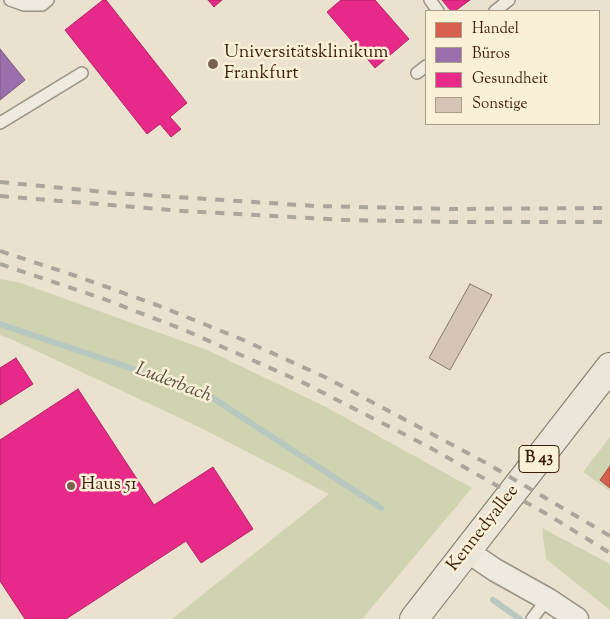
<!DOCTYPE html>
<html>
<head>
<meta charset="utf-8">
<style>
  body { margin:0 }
  #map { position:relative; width:610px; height:619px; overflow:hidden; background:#eae2ce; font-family:"Sorts Mill Goudy",serif }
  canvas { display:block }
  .legend { position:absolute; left:425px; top:10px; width:175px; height:115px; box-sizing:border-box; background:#faefd7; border:1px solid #ae9b85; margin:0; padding:6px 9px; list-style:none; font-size:15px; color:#3b1c09 }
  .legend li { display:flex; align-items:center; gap:10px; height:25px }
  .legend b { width:25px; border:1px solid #ae9b85 }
</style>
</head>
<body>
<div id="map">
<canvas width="610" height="619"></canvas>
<ul class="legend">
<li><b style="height:14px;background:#d6604d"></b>Handel</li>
<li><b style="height:14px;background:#9970ab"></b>Büros</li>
<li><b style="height:14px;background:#e7298a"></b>Gesundheit</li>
<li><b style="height:14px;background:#d5c5b6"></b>Sonstige</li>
</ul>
</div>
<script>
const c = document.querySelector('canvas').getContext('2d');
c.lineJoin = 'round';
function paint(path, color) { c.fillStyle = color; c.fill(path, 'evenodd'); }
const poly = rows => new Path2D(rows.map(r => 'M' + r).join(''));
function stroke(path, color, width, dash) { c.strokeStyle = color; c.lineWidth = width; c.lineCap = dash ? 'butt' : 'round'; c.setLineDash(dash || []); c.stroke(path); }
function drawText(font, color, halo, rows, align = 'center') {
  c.font = font + ' "Sorts Mill Goudy",serif'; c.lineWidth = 5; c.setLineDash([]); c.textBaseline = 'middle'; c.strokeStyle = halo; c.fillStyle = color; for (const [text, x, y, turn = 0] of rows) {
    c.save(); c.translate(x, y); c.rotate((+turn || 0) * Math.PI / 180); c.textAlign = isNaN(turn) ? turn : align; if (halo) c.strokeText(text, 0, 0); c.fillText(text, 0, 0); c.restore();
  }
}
const green = poly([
  [0,279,21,283,207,350,326,407,472,488,362,619,172,619,329,494,199,427,11,339,0,335],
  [610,437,610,491,583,472],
  [542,528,610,564,610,610,546,559]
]);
const shops = poly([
  [610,466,610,488,600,480,610,466]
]);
const offices = poly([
  [0,49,25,80,0,100,0,49]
]);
const health = poly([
  [103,0,106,0,187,103,170,117,181,129,171,137,160,124,147,134,65,30,103,0],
  [208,0,222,0,214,7,208,0],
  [341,0,375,0,409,39,375,68,327,12,341,0],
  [442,0,470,0,455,11,451,11,442,0],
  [16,358,33,384,0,405,0,368,16,358],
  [78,389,154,505,213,467,253,529,201,563,186,541,66,619,25,619,0,581,0,440,78,389]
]);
const stream = poly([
  [0,324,205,393,381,508],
  [493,600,520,619]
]);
const building = poly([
  [470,284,492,295,450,370,429,358,470,284]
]);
const lane = poly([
  [10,0,24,5,42,5,48,0],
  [430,0,438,11],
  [495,11,509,0],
  [417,73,426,66],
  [0,123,82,73],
  [532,619,547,599]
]);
const street = poly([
  [467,551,495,570,547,599,577,619]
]);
const primary = poly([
  [414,619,610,367]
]);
const rail = poly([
  [0,182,115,193,315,206,453,209,610,208],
  [0,196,183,211,344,220,454,222,610,222],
  [0,251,76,276,157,305,241,339,327,378,488,464,610,536],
  [0,264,104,299,182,329,304,383,429,447,550,516,610,553]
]);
const markers = [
  [213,64,6,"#78614e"],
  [71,486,5,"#78614e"]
];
const shields = [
  [539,459,40]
];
const shieldNames = [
  ["B 43",539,459]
];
const poiNames = [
  ["Universitätsklinikum",224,54],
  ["Frankfurt",224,75],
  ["Haus 51",81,486]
];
const streetNames = [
  ["Kennedyallee",484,529,-52]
];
const waterNames = [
  ["Luderbach",173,384,21]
];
paint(green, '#cfd3af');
paint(shops, '#d6604d');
stroke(shops, '#a84c39', 1);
paint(offices, '#9970ab');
stroke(offices, '#7d577a', 1);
paint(health, '#e7298a');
stroke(health, '#b32563', 1);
stroke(stream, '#b7c8c1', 6);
paint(building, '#d5c5b6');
stroke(building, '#81776a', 1);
stroke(lane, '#9a9284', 14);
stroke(street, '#9a9284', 25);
stroke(primary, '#81776a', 30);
stroke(lane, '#eeeadf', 11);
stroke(street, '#eeeadf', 22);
stroke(primary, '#ebe5da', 28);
stroke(rail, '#aca59b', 4, [9, 9]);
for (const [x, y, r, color] of markers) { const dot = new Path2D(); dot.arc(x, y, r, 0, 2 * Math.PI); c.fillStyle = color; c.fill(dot); stroke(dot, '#faefd7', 2); }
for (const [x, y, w] of shields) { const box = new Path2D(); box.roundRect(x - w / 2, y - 13.5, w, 27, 4); c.fillStyle = '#faefd7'; c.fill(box); stroke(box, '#3b1c09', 1); }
drawText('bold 16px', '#3b1c09', null, shieldNames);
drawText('18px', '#3b1c09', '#faefd7', poiNames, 'left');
drawText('18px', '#3b1c09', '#faefd7', streetNames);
drawText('italic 19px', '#5a4c3f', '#faefd7', waterNames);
</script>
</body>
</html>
